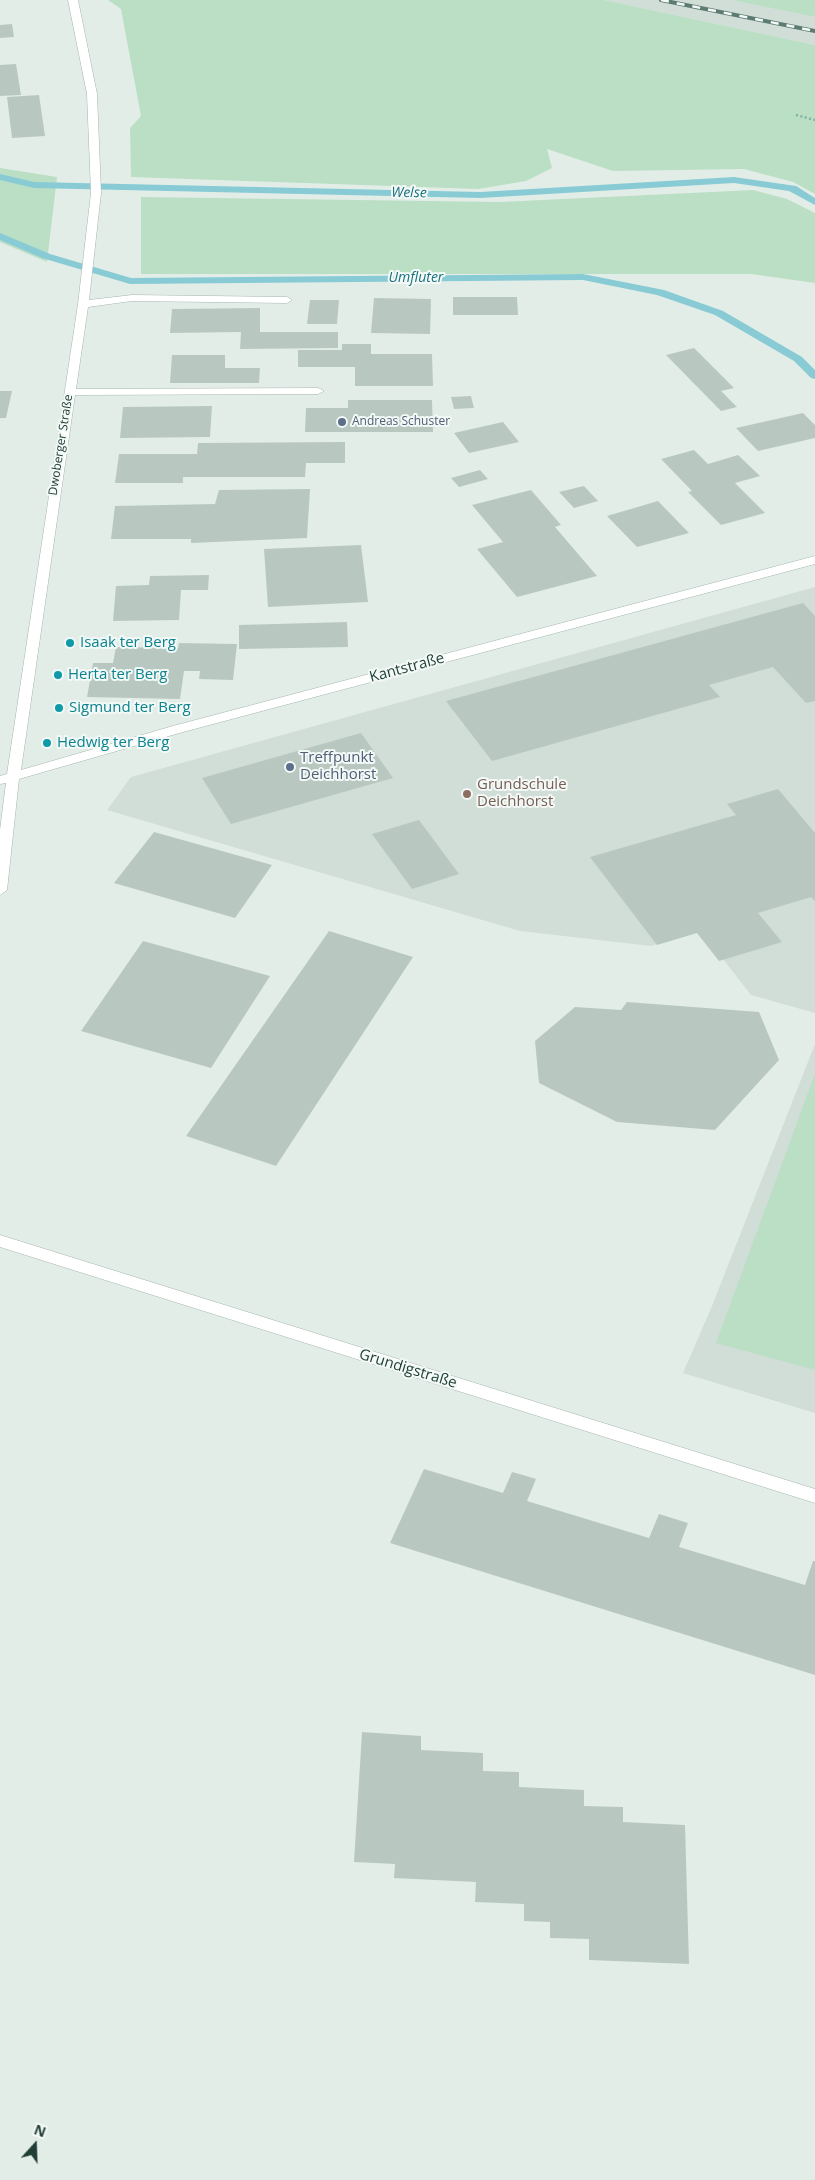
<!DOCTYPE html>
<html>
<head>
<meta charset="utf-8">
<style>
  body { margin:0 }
  #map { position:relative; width:815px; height:2180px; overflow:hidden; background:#e3ede8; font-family:"Open Sans",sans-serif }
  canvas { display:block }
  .north { position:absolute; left:10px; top:2120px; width:50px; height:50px; -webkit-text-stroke:4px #f3f9f6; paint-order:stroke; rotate:20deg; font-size:14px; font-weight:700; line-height:20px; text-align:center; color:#213f37 }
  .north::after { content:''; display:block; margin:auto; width:18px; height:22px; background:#213f37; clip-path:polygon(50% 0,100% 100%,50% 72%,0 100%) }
</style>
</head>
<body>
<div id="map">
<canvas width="815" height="2180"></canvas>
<div class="north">N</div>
</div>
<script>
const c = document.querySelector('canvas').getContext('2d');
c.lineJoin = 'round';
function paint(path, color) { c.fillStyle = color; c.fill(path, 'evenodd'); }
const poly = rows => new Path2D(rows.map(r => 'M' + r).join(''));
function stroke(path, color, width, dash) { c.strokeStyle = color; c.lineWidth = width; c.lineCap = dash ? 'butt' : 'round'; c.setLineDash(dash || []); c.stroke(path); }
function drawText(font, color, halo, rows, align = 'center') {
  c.font = font + ' "Open Sans",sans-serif'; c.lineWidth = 4; c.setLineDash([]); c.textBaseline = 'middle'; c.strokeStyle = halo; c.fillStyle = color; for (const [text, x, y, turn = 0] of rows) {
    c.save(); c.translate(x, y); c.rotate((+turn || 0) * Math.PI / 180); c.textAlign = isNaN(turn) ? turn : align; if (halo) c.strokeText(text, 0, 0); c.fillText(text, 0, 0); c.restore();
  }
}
const built = poly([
  [604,0,731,0,815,17,815,45],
  [815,587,815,1013,751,995,701,931,651,946,520,931,107,810,131,777],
  [815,1044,815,1413,683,1373,712,1306]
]);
const green = poly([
  [108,0,604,0,815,45,815,194,793,182,744,169,613,171,547,149,552,168,526,181,478,189,131,177,130,128,141,116,121,9],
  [731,0,815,0,815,17],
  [0,168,57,177,47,262,0,242],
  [753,190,787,199,815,213,815,283,751,274,141,274,141,197,500,202],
  [815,1074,815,1370,716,1343]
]);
const stream = poly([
  [0,174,34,182,480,192,734,177,796,186,815,198,815,205,789,191,734,183,480,198,34,188,0,180,0,174],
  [0,233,50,254,131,278,583,274,664,290,723,311,802,357,815,370,815,379,811,378,794,361,715,315,657,295,583,280,130,284,42,258,0,240,0,233]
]);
const building = poly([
  [12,24,14,37,0,38,0,25],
  [16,64,21,95,0,96,0,65],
  [39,95,45,136,12,138,7,97],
  [453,297,517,297,518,315,453,315],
  [374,298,431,299,430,334,371,333],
  [310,300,339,300,337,324,307,324],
  [260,308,260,332,338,332,338,348,240,349,241,332,170,333,172,309],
  [342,344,371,344,371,354,432,354,433,386,355,386,355,367,298,367,298,350,342,350],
  [694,348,734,388,721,391,737,407,721,411,666,355],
  [172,355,225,355,225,368,260,368,259,383,170,383],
  [0,391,12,391,6,418,0,418],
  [471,396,474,408,454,409,451,397],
  [348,400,432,400,433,432,305,432,306,408,348,408],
  [212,406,210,437,120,438,123,407],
  [803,413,815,425,815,438,758,451,736,428],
  [503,422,519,442,469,453,454,433],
  [345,442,345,463,306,463,305,477,183,477,183,483,115,483,119,454,197,454,198,443],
  [694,450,708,464,738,455,760,476,735,483,765,513,721,525,688,492,692,491,661,459],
  [480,470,488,479,459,487,451,478],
  [584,486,598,501,574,508,559,492],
  [310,489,307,538,191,543,191,539,111,539,115,506,215,504,219,490],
  [531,490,561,525,555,527,597,576,517,597,477,549,503,542,472,505],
  [658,501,689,533,637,547,607,516],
  [361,545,368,602,268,607,264,549],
  [209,575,208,590,181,590,179,620,113,621,116,586,149,585,150,576],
  [803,603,815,616,815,701,806,703,773,667,709,685,720,697,492,761,446,701],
  [347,622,348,647,239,649,239,625],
  [179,643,237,644,233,680,199,679,200,671,184,671,180,699,87,697,93,663,113,663,116,647,178,648],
  [361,733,393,778,231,824,202,778],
  [778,789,815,833,815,901,811,897,758,913,782,942,719,961,697,933,657,945,590,857,736,815,727,804],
  [419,820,459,874,412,889,372,834],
  [154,832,272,865,235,918,114,883],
  [329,931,413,957,276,1166,186,1136],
  [143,941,270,976,211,1068,81,1031],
  [627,1002,759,1012,779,1060,715,1130,617,1122,539,1083,535,1041,575,1007,621,1010],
  [424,1469,503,1493,512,1472,523,1475,536,1479,527,1501,649,1538,659,1514,688,1523,679,1547,805,1585,813,1561,815,1561,815,1675,390,1543],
  [362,1732,421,1736,421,1750,483,1753,483,1771,519,1772,519,1787,584,1790,584,1806,623,1807,623,1822,685,1825,689,1964,589,1960,589,1939,550,1938,550,1922,524,1921,524,1904,475,1902,476,1882,394,1878,395,1864,354,1862]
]);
const path = poly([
  [796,115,815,120]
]);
const minor = poly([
  [68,0,78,0,97,94,101,193,89,300,132,295,287,297,292,300,287,303,132,301,88,307,76,389,318,388,324,391,318,394,75,395,21,770,173,726,815,556,815,564,183,732,19,779,7,890,0,895,0,830,6,783,0,784,0,776,7,774,78,304,91,193,87,94,68,0],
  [0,1235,815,1489,815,1503,0,1247,0,1235]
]);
const rail = poly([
  [661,0,815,31]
]);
const markers = [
  [342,422,5,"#5c6f8a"],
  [70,643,5,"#0f9aa8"],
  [58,675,5,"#0f9aa8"],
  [59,708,5,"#0f9aa8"],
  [47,743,5,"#0f9aa8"],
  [290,767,5,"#5c6f8a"],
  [467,794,5,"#8d6e63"]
];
const farServicenames = [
  ["Andreas Schuster",352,422]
];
const farStreetnames = [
  ["Dwoberger Straße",61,445,-81]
];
const farWaternames = [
  ["Welse",409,193,1],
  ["Umfluter",416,278]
];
const cultureNames = [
  ["Isaak ter Berg",80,643],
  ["Herta ter Berg",68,675],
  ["Sigmund ter Berg",69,708],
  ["Hedwig ter Berg",57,743]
];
const streetNames = [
  ["Kantstraße",407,668,-15],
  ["Grundigstraße",408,1369,17]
];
const serviceNames = [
  ["Treffpunkt",300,758],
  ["Deichhorst",300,775]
];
const educationNames = [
  ["Grundschule",477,785],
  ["Deichhorst",477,802]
];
paint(built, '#d1ddd7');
paint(green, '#badfc4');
paint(stream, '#88cbd5');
paint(building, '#b8c8c1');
stroke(minor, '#a5b5af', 1);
stroke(path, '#81b2a2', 2.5, [2, 2.5]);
paint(minor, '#fff');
stroke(rail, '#5c7b72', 4);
stroke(rail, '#f3f9f6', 2.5, [8]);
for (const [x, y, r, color] of markers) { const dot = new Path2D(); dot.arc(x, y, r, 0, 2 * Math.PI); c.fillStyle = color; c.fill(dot); stroke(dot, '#f3f9f6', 2); }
drawText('12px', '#4e5e75', '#f3f9f6', farServicenames, 'left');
drawText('12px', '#213f37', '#f3f9f6', farStreetnames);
drawText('italic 14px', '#18707f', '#f3f9f6', farWaternames);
drawText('15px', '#0d838f', '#f3f9f6', cultureNames, 'left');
drawText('15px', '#213f37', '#f3f9f6', streetNames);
drawText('15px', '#4e5e75', '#f3f9f6', serviceNames, 'left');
drawText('15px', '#785e54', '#f3f9f6', educationNames, 'left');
</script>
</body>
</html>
